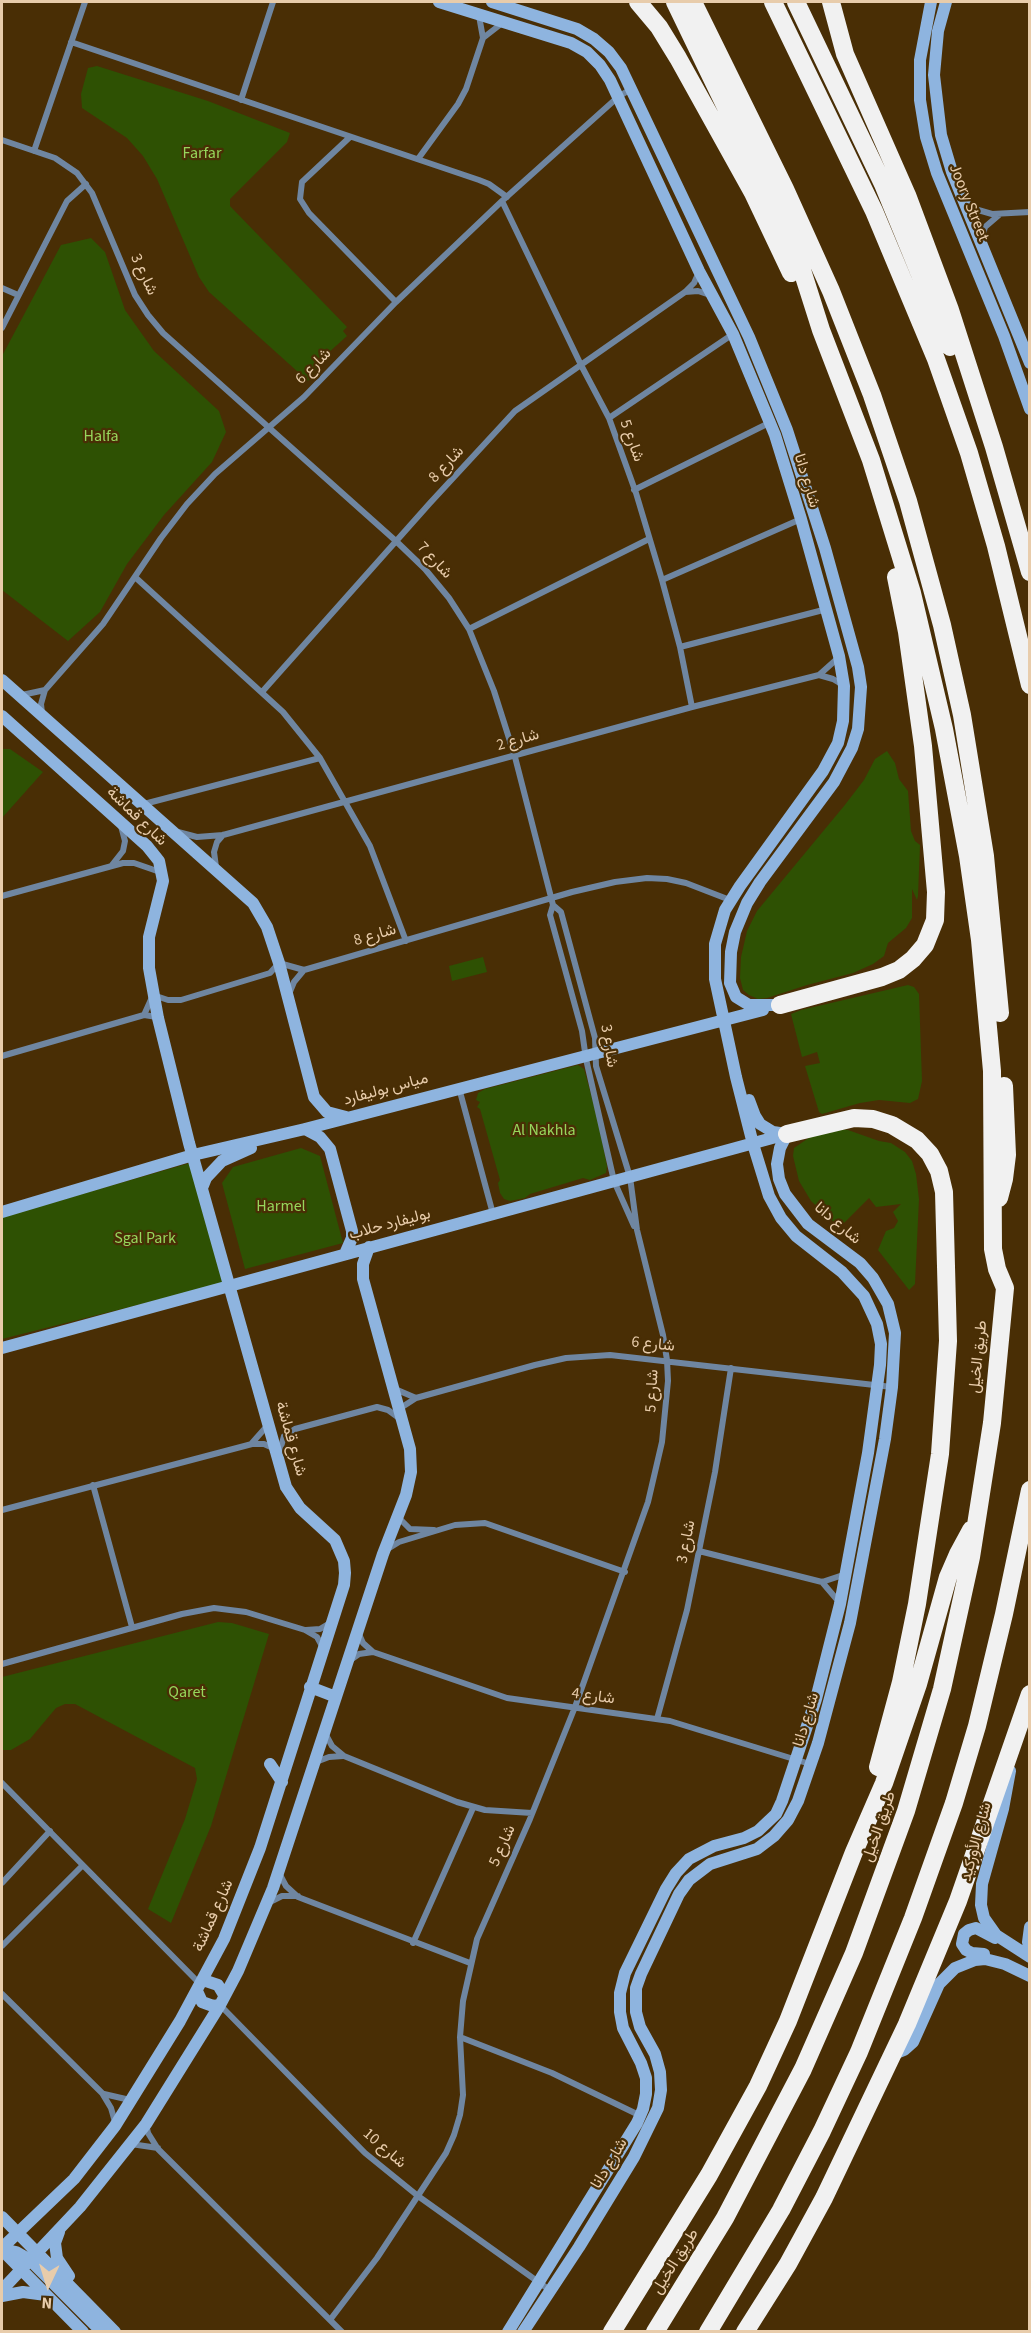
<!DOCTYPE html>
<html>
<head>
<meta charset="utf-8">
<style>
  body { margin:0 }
  #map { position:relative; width:1031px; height:2333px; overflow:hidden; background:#492e05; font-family:"Source Sans 3",sans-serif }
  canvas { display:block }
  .frame { position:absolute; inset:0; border:3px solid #e8ccab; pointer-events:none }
  .north { position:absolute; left:18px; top:2255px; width:60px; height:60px; -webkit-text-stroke:4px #492e05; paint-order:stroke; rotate:184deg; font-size:16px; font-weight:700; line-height:24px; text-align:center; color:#e8ccab }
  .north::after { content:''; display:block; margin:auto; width:21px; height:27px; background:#e8ccab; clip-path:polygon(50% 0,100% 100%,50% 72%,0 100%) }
</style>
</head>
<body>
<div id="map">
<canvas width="1031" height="2333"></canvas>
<div class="frame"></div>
<div class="north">N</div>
</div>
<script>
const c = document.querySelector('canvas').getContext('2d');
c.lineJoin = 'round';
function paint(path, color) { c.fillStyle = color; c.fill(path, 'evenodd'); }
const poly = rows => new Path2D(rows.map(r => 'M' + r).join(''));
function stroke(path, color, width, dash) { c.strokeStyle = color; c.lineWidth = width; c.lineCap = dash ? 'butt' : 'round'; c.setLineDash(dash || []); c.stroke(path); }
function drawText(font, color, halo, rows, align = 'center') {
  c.font = font + ' "Source Sans 3",Vazirmatn,sans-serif'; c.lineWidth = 4.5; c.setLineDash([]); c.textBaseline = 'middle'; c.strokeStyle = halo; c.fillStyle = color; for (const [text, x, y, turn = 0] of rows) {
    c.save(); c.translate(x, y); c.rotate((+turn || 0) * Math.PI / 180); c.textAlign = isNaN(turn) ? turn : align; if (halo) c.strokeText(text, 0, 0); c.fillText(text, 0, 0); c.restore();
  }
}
const green = poly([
  [97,66,208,101,290,133,287,142,230,199,230,206,347,327,343,331,347,336,327,354,308,381,209,292,199,277,157,179,143,156,127,138,82,108,81,94,88,68],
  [91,238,105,252,125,310,154,351,219,411,226,432,212,462,164,515,127,564,100,612,68,641,2,590,2,356,61,245],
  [2,749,10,749,43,772,2,818],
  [887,751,895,763,899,779,908,791,911,831,915,841,920,845,918,896,917,900,912,889,912,918,906,928,888,943,884,956,873,964,853,973,807,985,767,998,758,999,749,995,743,990,740,978,741,957,747,931,757,911,844,806,864,780,875,759],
  [483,957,487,972,452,981,449,966],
  [908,985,914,987,919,994,922,1081,918,1099,910,1103,879,1100,860,1103,822,1114,819,1112,805,1066,820,1063,817,1052,802,1057,791,1014,801,1010],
  [578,1065,584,1069,598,1120,607,1166,606,1173,590,1180,583,1178,530,1194,525,1198,510,1201,504,1199,500,1193,498,1183,500,1180,480,1109,477,1107,480,1102,476,1100,478,1093,485,1089],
  [837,1129,848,1130,879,1141,891,1143,905,1152,912,1161,916,1174,919,1199,915,1284,909,1290,878,1250,886,1231,894,1228,898,1221,893,1212,901,1204,876,1207,869,1198,842,1225,837,1225,811,1201,799,1181,793,1156,794,1148,813,1135],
  [301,1148,320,1156,343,1243,245,1269,222,1183,233,1167],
  [190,1163,225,1283,2,1339,2,1217],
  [218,1622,232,1623,269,1634,211,1826,171,1923,148,1909,185,1819,197,1779,195,1768,75,1704,65,1704,56,1708,30,1739,11,1750,2,1750,2,1677]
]);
const street = poly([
  [483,38,501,24],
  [71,42,479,180,489,184,507,197],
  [241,100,273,2],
  [350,137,302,182,300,199,309,213,396,302],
  [2,140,55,158,77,173,92,193,135,295,148,315,163,333,397,542,425,569,449,598,469,629,494,691,515,757,553,905,550,915,582,1031,586,1059,614,1181,634,1226],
  [34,151,85,2],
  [418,159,458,104,466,89,483,38,479,16],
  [502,201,581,365,609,418,636,493,662,580,680,647,692,707],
  [968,207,992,214,1030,212],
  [981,240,985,227,999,215],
  [2,288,18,295],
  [685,292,698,291,710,295],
  [2,328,67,201,86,184],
  [609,418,733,334],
  [634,490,769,423],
  [135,577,283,712,320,758,370,846,406,941],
  [662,580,801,519],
  [469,629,649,539],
  [680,647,827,609],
  [819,675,833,679,843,685],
  [262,692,430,503,515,411,685,292,694,283,699,272],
  [22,695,45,690],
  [42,713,41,704,45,690,103,624,161,538,187,504,215,474,304,397,396,302,502,201,618,97,631,89],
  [144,804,320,758],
  [178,832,197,837,223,835,692,707,819,675,838,658],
  [112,865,123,851,125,841,121,826],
  [216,867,214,852,217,842,223,835],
  [2,896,123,863,134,863,160,872],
  [289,994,294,982,304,970],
  [144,1015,153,995,168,1000,181,1000,270,973,279,963,304,970,572,892,615,882,647,878,667,879,686,883,730,900],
  [2,1056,144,1015,157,1017],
  [459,1088,493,1214],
  [395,1389,416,1398],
  [399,1409,416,1398,535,1365,566,1358,610,1355,892,1387],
  [252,1443,267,1426],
  [279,1454,284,1436,295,1429,377,1407,388,1410,399,1418],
  [93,1485,132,1627],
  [2,1510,252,1444,264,1444,273,1448],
  [398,1517,410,1529,434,1530],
  [386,1550,399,1542,455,1525,485,1523,625,1572],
  [699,1551,822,1582,846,1574],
  [822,1582,839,1602],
  [306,1630,320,1629,330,1623],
  [358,1632,363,1643,373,1652,507,1698,670,1721,810,1764],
  [349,1661,359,1654,373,1652],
  [2,1664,182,1614,214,1608,246,1612,305,1630,317,1637,322,1646],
  [657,1719,687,1610,715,1472,731,1368],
  [326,1735,332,1746,344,1756,457,1802,485,1810,532,1813],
  [316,1762,329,1757,343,1756],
  [2,1783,200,1984],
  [279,1873,286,1886,298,1897,470,1963],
  [2,1883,50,1831],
  [268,1903,282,1896,298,1896],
  [413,1943,473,1808],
  [2,1946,82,1866],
  [2,1994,102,2093,111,2108,115,2122],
  [220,2005,365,2153,418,2196,551,2291],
  [460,2037,552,2073,641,2116],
  [104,2094,130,2100],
  [146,2124,148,2133,158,2149,342,2332],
  [131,2144,158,2148],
  [330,2320,377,2258,446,2153,454,2135,460,2115,463,2095,460,2037,463,2001,477,1939,530,1819,575,1707,648,1502,662,1442,668,1381,667,1360,663,1335,637,1230,630,1177,596,1066,595,1038,561,912,553,905]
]);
const secondary = poly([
  [439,2,571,43,587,52,600,65,610,80,699,271,733,334,775,435,801,519,839,656,844,686,843,721,838,743,823,771,740,886,725,910,715,944,715,979,736,1077,753,1144,769,1196,781,1218,796,1236,842,1272,864,1296,877,1324,881,1344,880,1365,868,1453,840,1604,816,1699,782,1801,776,1814,758,1831,744,1838,714,1846,689,1859,676,1873,666,1889,625,1973,620,1993,620,2012,623,2028,641,2063,646,2078,646,2094,643,2109,637,2123,508,2332],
  [492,2,577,29,594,39,609,52,621,68,749,337,787,430,825,548,858,667,861,687,858,729,852,748,834,782,760,882,747,903,735,932,731,952,730,983,736,997,749,1005,780,1005],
  [931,2,920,60,920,100,926,137,937,173,1004,336,1030,409],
  [946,2,938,31,934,75,941,135,952,172,1030,363],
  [2,680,253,903,267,927,279,963,314,1097,327,1112,346,1117],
  [2,716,147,846,159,861,163,881,149,937,149,968,158,1018,189,1143,286,1487,300,1508,335,1540,344,1561,345,1573,344,1585,260,1848,224,1939,180,2021,115,2126,74,2179,2,2248],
  [749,1100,755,1116,760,1124,773,1132,786,1134],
  [305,1129,320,1137,330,1149,352,1231,352,1238,345,1254],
  [202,1188,206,1178,222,1161,251,1148],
  [2,1212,193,1155,305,1129,763,1010],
  [2,1348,787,1134],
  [310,1687,336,1697],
  [270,1764,282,1782],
  [1010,1771,1003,1809,982,1884,981,1905,984,1918,996,1935,1030,1957],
  [1030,1927,1028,1942,1030,1951],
  [984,1954,972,1953,966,1950,962,1944,964,1934,969,1930,976,1928,995,1938],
  [203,1980,218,1985,224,1995],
  [197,1991,202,2002,213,2006,220,2005],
  [894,2054,904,2050,913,2042,939,1984,955,1968,975,1960,985,1959,1005,1964,1030,1976],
  [2,2217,115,2332],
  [59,2232,55,2243,57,2258,69,2276],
  [2,2249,16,2252,30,2260,102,2332],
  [2,2250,83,2332],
  [2,2290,80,2207,146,2124,220,2005,238,1971,273,1888,383,1554,406,1495,411,1472,410,1449,363,1279,363,1264,369,1247],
  [2,2296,23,2292,46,2295],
  [523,2332,579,2247,634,2157,658,2108,661,2090,660,2072,655,2054,640,2027,636,2012,636,1988,641,1974,679,1894,689,1880,710,1864,757,1849,774,1836,788,1820,798,1801,818,1743,850,1623,885,1439,892,1387,895,1333,888,1304,873,1278,860,1263,808,1224,785,1194,779,1179,777,1164,780,1148,787,1134]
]);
const highway = poly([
  [638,2,659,27,678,58,753,193,791,273],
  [693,2,785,189,831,291,872,395,908,501,942,625,962,715,985,856,1000,1013],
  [773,2,874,211,936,359,969,453,996,546,1030,685],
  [796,2,883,184,950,347],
  [831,2,845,54,907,195,950,310,994,447,1030,572],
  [780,1005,882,977,899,970,913,959,925,945,935,920,936,892,923,746,907,632,896,577],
  [787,1134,854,1118,873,1119,892,1125,917,1140,930,1154,939,1171,944,1192,948,1341,940,1454,917,1604,901,1682,878,1767],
  [999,1198,1004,1179,1007,1155,1004,1086],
  [612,2332,709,2175,758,2086,788,2021,854,1852,884,1783,918,1684,948,1577,958,1554,971,1530],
  [655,2332,725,2218,803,2069,854,1953,906,1811,942,1689,971,1557,992,1423,1005,1288,997,1269,993,1249,992,1071,980,940,968,856,944,729,912,593,871,460,821,330,801,267,782,223,675,2],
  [708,2332,781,2210,822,2131,859,2052,913,1918,954,1803,977,1726,1004,1614,1030,1490],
  [745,2332,788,2264,824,2198,907,2024,958,1901,1030,1694]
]);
const parkNames = [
  ["Farfar",202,154],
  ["Halfa",101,437],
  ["Al Nakhla",544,1131],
  ["Harmel",281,1207],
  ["Sgal Park",145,1239],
  ["Qaret",187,1693]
];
const streetNames = [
  ["Joory Street",968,203,68],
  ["شارع 3",143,275,65],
  ["شارع 6",314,367,-45],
  ["شارع 5",631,441,70],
  ["شارع 8",447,465,-47],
  ["شارع دانا",806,481,73],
  ["شارع 7",434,561,47],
  ["شارع 2",518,741,-16],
  ["شارع قماشة",136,817,44],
  ["شارع 8",375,936,-16],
  ["شارع 3",608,1046,81],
  ["مياس بوليفارد",386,1090,-15],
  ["شارع دانا",837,1224,40],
  ["بوليفارد حلاب",390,1225,-15],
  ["شارع 6",653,1345,6],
  ["طريق الخيل",979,1357,-84],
  ["شارع 5",653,1391,-87],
  ["شارع قماشة",290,1439,74],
  ["شارع 3",687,1542,-79],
  ["شارع 4",593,1697,8],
  ["شارع دانا",807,1720,-73],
  ["طريق الخيل",880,1827,-71],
  ["شارع الأوركيد",977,1842,-75],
  ["شارع 5",503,1846,-66],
  ["شارع قماشة",214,1916,-66],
  ["شارع 10",384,2149,41],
  ["شارع دانا",610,2164,-59],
  ["طريق الخيل",676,2262,-58]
];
paint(green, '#2e5103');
stroke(street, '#6f86a1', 6);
stroke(secondary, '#8eb4df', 12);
stroke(highway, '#f1f1f1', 18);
drawText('16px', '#96d75c', '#492e05', parkNames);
drawText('16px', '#e8ccab', '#492e05', streetNames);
</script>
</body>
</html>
